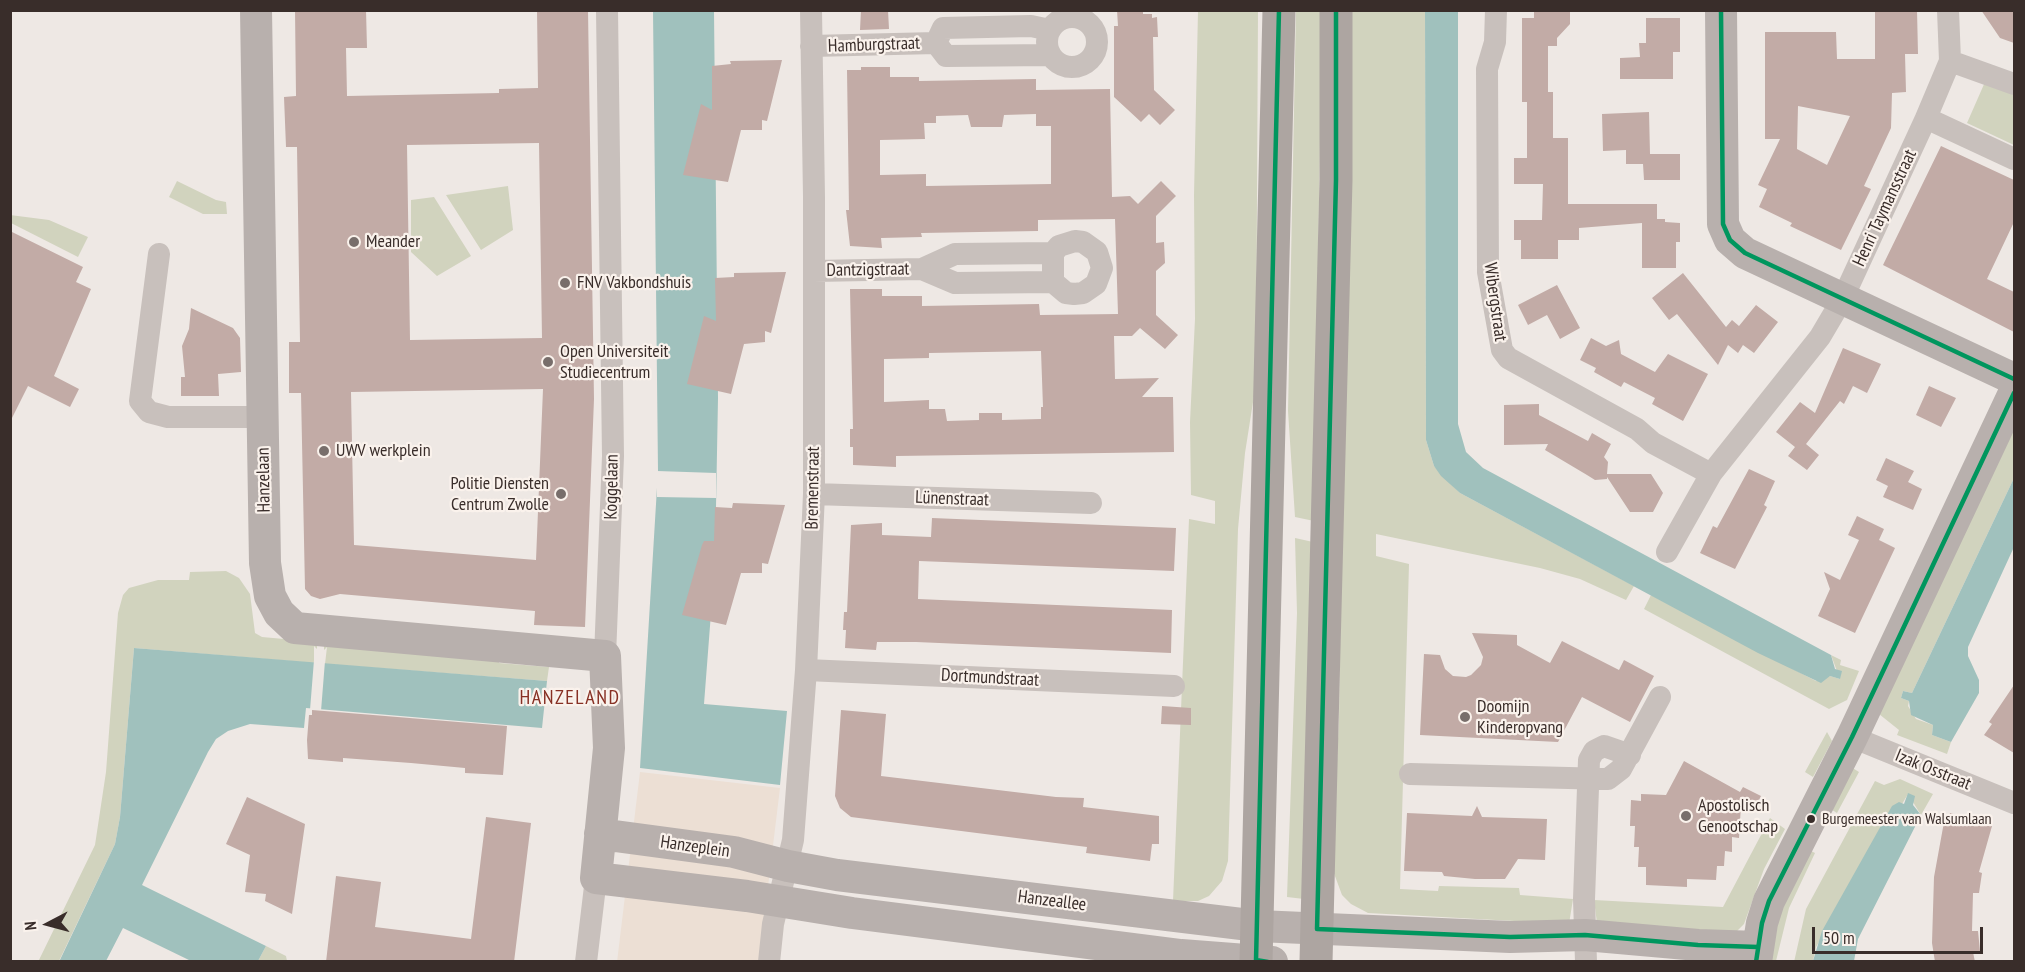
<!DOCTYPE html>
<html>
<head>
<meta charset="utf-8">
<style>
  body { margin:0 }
  #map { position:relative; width:2025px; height:972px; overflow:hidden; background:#eee8e4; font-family:"PT Sans Narrow",sans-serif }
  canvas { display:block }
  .frame { position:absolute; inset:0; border:12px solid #392d2a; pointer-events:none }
  .north { position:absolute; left:18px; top:894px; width:60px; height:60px; -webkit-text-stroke:4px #faf2ec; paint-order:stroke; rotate:264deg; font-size:16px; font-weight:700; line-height:24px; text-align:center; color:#392d2a }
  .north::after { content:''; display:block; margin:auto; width:21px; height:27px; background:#392d2a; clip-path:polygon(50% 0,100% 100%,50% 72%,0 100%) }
  .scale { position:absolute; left:1812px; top:927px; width:171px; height:27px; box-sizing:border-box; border:3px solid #392d2a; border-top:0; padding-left:8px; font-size:18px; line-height:21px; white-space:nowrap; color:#392d2a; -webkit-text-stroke:4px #faf2ec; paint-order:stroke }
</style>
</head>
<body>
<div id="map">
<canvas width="2025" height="972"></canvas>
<div class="frame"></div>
<div class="north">N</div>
<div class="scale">50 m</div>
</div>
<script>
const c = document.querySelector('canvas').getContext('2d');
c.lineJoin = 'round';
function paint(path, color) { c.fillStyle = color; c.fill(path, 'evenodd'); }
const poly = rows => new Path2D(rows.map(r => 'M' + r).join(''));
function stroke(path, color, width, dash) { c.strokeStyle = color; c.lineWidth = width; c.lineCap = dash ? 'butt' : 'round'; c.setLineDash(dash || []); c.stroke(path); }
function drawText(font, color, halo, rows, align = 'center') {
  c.font = font + ' "PT Sans Narrow",sans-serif'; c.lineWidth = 4.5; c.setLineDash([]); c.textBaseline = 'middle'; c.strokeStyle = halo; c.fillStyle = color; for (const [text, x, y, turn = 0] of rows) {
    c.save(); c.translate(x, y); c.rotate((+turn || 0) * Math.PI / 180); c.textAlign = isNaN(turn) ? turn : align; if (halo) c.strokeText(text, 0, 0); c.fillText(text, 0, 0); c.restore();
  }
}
const green = poly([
  [1198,11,1258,11,1256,383,1245,453,1238,529,1228,861,1222,881,1209,896,1198,901,1173,901,1189,519,1215,524,1215,501,1191,495,1190,422,1195,319,1194,195],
  [1296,11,1322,11,1314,521,1295,517,1288,411],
  [1349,11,1425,11,1426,440,1434,466,1460,493,1634,586,1626,600,1580,579,1540,568,1376,534,1376,556,1409,564,1400,889,1438,891,1439,886,1519,888,1520,895,1573,899,1569,924,1368,913,1351,904,1342,895,1332,868,1339,717],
  [1985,82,2014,93,2014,145,1967,123],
  [177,181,216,200,226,202,227,214,203,214,169,197],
  [508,186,513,230,481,250,446,195],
  [434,197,471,256,437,276,411,252,411,200],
  [10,215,49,220,88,237,78,257,11,223],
  [2014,421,2014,478,1912,693,1903,691,1901,698,1909,701,1908,706,1916,719,1933,725,1932,735,1951,742,1947,754,1897,735,1899,730,1879,714],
  [1295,538,1313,542,1304,899,1287,897,1297,613],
  [226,571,239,578,250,594,255,633,262,637,317,642,317,649,314,646,314,663,134,648,120,817,115,844,59,961,38,962,95,845,106,772,118,613,123,595,129,588,158,580,189,580,190,572],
  [1651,595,1816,681,1830,676,1840,679,1831,655,1841,660,1840,665,1859,671,1847,700,1829,709,1644,609],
  [324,643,499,657,499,663,549,667,547,681,325,664,327,647,324,650],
  [1827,732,1832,741,1813,777,1805,772],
  [1851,767,1859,772,1837,813,1829,808],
  [1900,779,1933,794,1921,815,1908,794,1816,947,1813,961,1794,962,1806,909,1875,781,1884,785],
  [1770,818,1785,829,1764,869,1744,924,1734,934,1597,923,1594,900,1723,907],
  [1807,849,1815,853,1789,908,1776,961,1770,962,1776,920],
  [266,946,286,956,287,961,258,961]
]);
const plaza = poly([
  [640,772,780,788,759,961,617,962]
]);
const water = poly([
  [653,11,714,11,718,398,715,561,704,704,787,711,780,785,640,768,658,471],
  [1425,11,1458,11,1458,424,1466,452,1483,468,1831,655,1835,669,1842,671,1840,679,1830,676,1821,683,1758,653,1460,493,1441,476,1434,466,1426,440],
  [2014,478,2014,547,1968,647,1968,656,1979,680,1979,693,1951,742,1932,735,1933,725,1911,715,1909,701,1901,698,1903,691,1912,693],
  [134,648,547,681,542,728,306,708,304,728,250,724,228,731,216,739,208,752,142,885,266,946,258,961,191,961,123,928,106,961,59,962,115,844,120,817],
  [1908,793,1915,796,1913,805,1921,815,1858,939,1854,961,1813,961,1822,931,1892,806,1899,802,1904,804]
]);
const pier = poly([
  [657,471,716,473,716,498,657,497],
  [314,660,325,661,321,711,310,710]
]);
const building = poly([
  [295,10,366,10,367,48,346,48,347,96,499,93,499,89,538,88,537,10,588,10,594,399,585,627,534,625,535,611,340,594,320,599,311,596,305,589,301,393,289,393,289,342,300,342,297,147,286,147,284,97,296,96],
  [539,143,542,338,410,340,407,145],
  [543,389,536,560,354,545,351,392],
  [861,10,888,10,889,29,860,30],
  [1117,10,1143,10,1143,14,1152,14,1152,18,1157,17,1158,37,1153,37,1154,90,1175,110,1160,125,1149,114,1141,122,1114,97,1114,26,1118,26],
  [1534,10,1570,10,1570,24,1557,38,1557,46,1548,46,1548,92,1553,92,1553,138,1568,138,1568,204,1657,204,1657,219,1665,219,1665,222,1680,223,1680,242,1676,242,1676,268,1642,268,1642,223,1579,228,1579,240,1558,240,1558,259,1521,259,1521,240,1514,240,1514,220,1542,220,1543,184,1514,184,1514,158,1527,158,1527,102,1522,102,1522,18,1534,18],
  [1875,10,1917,10,1918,54,1905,54,1906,92,1892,93,1891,128,1864,186,1871,189,1841,250,1790,226,1792,223,1759,207,1767,189,1758,185,1780,139,1765,139,1765,32,1836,32,1837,59,1875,59],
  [1798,106,1850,116,1827,165,1797,149],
  [1981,10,2014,10,2014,43,2000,38],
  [1646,18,1680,18,1680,52,1673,52,1673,79,1620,79,1620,58,1640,57,1639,43,1646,43],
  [782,60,767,121,762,120,762,130,741,130,728,182,683,175,701,104,712,110,712,66,731,64,730,61],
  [861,67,890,67,890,77,919,77,919,81,1036,79,1036,90,1110,89,1112,197,1130,196,1138,204,1161,181,1176,196,1156,216,1156,243,1164,242,1165,263,1156,271,1156,315,1178,335,1165,349,1140,328,1132,336,1114,336,1115,379,1159,378,1142,397,1173,397,1174,452,896,456,896,467,853,465,853,447,850,447,850,429,853,429,850,289,882,289,882,296,922,296,922,306,1039,304,1040,315,1118,314,1115,219,1038,220,1038,231,921,233,922,237,881,238,882,248,850,246,846,210,849,210,847,70,861,70],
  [1036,114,1036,126,1051,126,1051,184,926,186,926,174,880,175,880,140,925,139,924,123,936,123,936,116,968,115,971,127,1002,127,1004,115],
  [1041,351,1043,407,1041,407,1041,419,1002,420,1002,413,979,413,979,420,947,421,945,409,929,409,929,400,884,402,884,359,929,358,929,353],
  [1649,112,1650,154,1680,154,1680,180,1644,180,1643,164,1626,164,1626,150,1603,151,1602,114],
  [1941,146,2014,180,2014,222,1987,279,2014,292,2014,332,1883,265],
  [10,231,83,267,76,282,91,289,54,376,79,389,70,407,28,386,10,422],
  [786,272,771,333,765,331,765,342,744,344,731,394,687,384,704,316,716,321,715,278,734,277,734,273],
  [1683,273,1726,327,1732,320,1739,326,1756,305,1778,322,1754,353,1743,345,1738,353,1728,345,1718,365,1677,314,1669,320,1652,298],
  [1557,285,1580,328,1560,339,1547,315,1528,325,1518,305],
  [191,308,233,328,240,338,241,372,218,374,219,396,181,396,181,377,185,377,182,346,189,329],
  [1591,338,1606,346,1619,340,1621,354,1655,372,1668,354,1708,374,1683,421,1652,404,1655,398,1624,382,1621,387,1594,372,1596,368,1580,360],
  [1843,348,1881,364,1867,393,1853,386,1844,404,1840,401,1806,444,1819,455,1807,470,1788,456,1795,447,1776,432,1800,402,1815,413],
  [1929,386,1956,398,1941,427,1916,415],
  [1539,404,1539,415,1588,441,1592,433,1611,444,1604,457,1608,462,1607,474,1651,474,1663,493,1653,512,1630,512,1607,477,1607,479,1595,480,1587,475,1545,450,1548,444,1504,445,1504,405],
  [1886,458,1914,471,1908,482,1922,489,1913,510,1883,497,1888,486,1876,480],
  [1749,469,1775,481,1764,505,1767,507,1735,569,1700,553,1713,526,1717,528],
  [733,503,785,505,768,564,762,563,762,573,741,573,726,625,682,615,702,545,704,541,714,541,715,507,732,508],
  [1857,516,1884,529,1879,540,1895,548,1855,633,1818,616,1830,589,1824,572,1840,580,1859,540,1848,535],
  [932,518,1176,528,1174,571,919,561,918,599,1172,610,1171,653,916,642,877,642,876,650,845,648,846,630,843,630,844,612,847,612,851,525,882,523,882,535,931,537],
  [1472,633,1517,635,1517,645,1550,663,1562,641,1619,670,1624,660,1654,676,1630,722,1582,697,1558,742,1420,735,1424,654,1440,655,1445,669,1453,676,1466,677,1471,675,1481,665,1483,657],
  [2014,685,2014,753,1984,735,1992,724,1989,722],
  [1162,706,1191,708,1191,725,1161,724],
  [312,710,507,726,503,775,465,773,465,768,411,763,343,758,343,762,308,759,307,740,309,715,312,715],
  [841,710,886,714,881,776,1056,797,1084,798,1083,807,1159,816,1159,844,1152,844,1150,861,1086,853,1087,847,851,817,840,808,835,796],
  [1684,761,1740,792,1743,787,1761,796,1753,812,1741,805,1739,838,1732,837,1732,852,1725,851,1724,866,1717,866,1716,880,1687,879,1687,887,1646,885,1646,867,1638,867,1639,847,1634,847,1635,826,1630,826,1631,800,1641,801,1641,794,1666,795],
  [247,797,305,824,292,914,265,901,266,894,245,892,250,855,226,844],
  [1477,806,1482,817,1547,819,1545,860,1518,859,1505,879,1475,879,1444,876,1442,872,1404,871,1407,813,1472,816],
  [1950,813,1992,826,1979,872,1982,873,1979,893,1973,893,1972,931,1978,931,1980,951,1973,952,1975,962,1935,962,1932,943,1934,877,1944,822,1948,824],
  [486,817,531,823,514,962,326,962,336,876,381,882,375,927,471,939]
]);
const street = poly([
  [1496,10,1495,42,1487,69,1488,272,1502,350,1508,358,1637,429,1653,443,1711,474],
  '1047 42a25 25 0 1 1 50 0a25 25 0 1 1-50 0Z',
  [936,43,943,28,1031,26,1050,30],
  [811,46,936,43,946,56,1050,55],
  [1950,61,2014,84],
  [1926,118,2014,159],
  [159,254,140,401,149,412,168,417,263,417],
  [922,269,955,254,1053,253],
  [814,271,922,269,955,283,1053,282,1066,293,1074,294,1083,293,1096,284,1102,268,1097,252,1083,242,1075,241,1059,246,1053,253,1053,282],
  [814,494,1091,503],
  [1667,552,1711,474,1820,337,1843,298,1926,118,1950,61,1948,10],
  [605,656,613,456,607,10],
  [806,670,1174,686],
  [1852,737,2014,803],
  [1410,774,1608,779,1621,769,1660,697],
  [586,962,596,878],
  [769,962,773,924,793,840,806,670,814,494,814,197,811,10],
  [1586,962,1584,899,1589,760,1594,751,1604,746,1630,755]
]);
const secondary = poly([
  [256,10,265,563,270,596,279,613,295,628,605,656,609,748,596,878,747,896,852,913,1181,955,1272,962],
  [1721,10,1723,224,1730,240,1745,253,2014,379],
  [600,834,734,852,788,866,837,875,1258,926,1510,937,1585,935,1698,945,1758,947],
  [1756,962,1762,923,1769,901,1852,737,2014,393]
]);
const primary = poly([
  [1256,962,1279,10],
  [1316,962,1336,180,1336,10]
]);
const bus1 = poly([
  [1336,10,1336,180,1317,929,1510,937,1585,935,1698,945,1758,947],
  [1721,10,1723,224,1730,240,1745,253,2014,379],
  [1268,962,1256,960,1279,10],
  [1756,962,1762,923,1769,901,1852,737,2014,393]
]);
const markers = [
  [354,242,6,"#786e6b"],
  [565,283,6,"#786e6b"],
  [548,362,6,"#786e6b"],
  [324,451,6,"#786e6b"],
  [561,494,6,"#786e6b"],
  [1465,717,6,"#786e6b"],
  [1686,816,6,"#786e6b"],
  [1811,819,5,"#392d2a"]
];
const busNames = [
  ["Burgemeester van Walsumlaan",1822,819]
];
const streetNames = [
  ["Hamburgstraat",874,45,-2],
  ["Henri Taymansstraat",1885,208,-65],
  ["Dantzigstraat",868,270,-1],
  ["Wibergstraat",1495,302,82],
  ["Hanzelaan",264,480,-91],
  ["Koggelaan",612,487,-89],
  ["Bremenstraat",813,488,-89],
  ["Lünenstraat",952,499,2],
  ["Dortmundstraat",990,678,3],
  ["Izak Osstraat",1933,770,22],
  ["Hanzeplein",695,847,8],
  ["Hanzeallee",1052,901,7]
];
const poiNames = [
  ["Meander",366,242],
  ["FNV Vakbondshuis",577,283],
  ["Open Universiteit",560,352],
  ["Studiecentrum",560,373],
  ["UWV werkplein",336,451],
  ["Politie Diensten",549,484,"right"],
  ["Centrum Zwolle",549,505,"right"],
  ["Doomijn",1477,707],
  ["Kinderopvang",1477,728],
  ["Apostolisch",1698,806],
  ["Genootschap",1698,827]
];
const neighbourhoodNames = [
  ["HANZELAND",570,698]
];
paint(green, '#d1d3be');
paint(plaza, '#ecdfd4');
paint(water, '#a0c1bd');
paint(pier, '#eee8e4');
paint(building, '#c2aba6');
stroke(street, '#c8c0bc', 22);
stroke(secondary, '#b8b0ad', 32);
stroke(primary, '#ada5a1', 33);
stroke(bus1, '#00965e', 4.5);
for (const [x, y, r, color] of markers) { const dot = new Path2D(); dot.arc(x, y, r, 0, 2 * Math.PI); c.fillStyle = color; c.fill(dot); stroke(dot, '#faf2ec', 2); }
drawText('16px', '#392d2a', '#faf2ec', busNames, 'left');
drawText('18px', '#392d2a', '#faf2ec', streetNames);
drawText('18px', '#392d2a', '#faf2ec', poiNames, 'left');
c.letterSpacing = '1.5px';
drawText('20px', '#873024', '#faf2ec', neighbourhoodNames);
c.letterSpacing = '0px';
</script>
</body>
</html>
